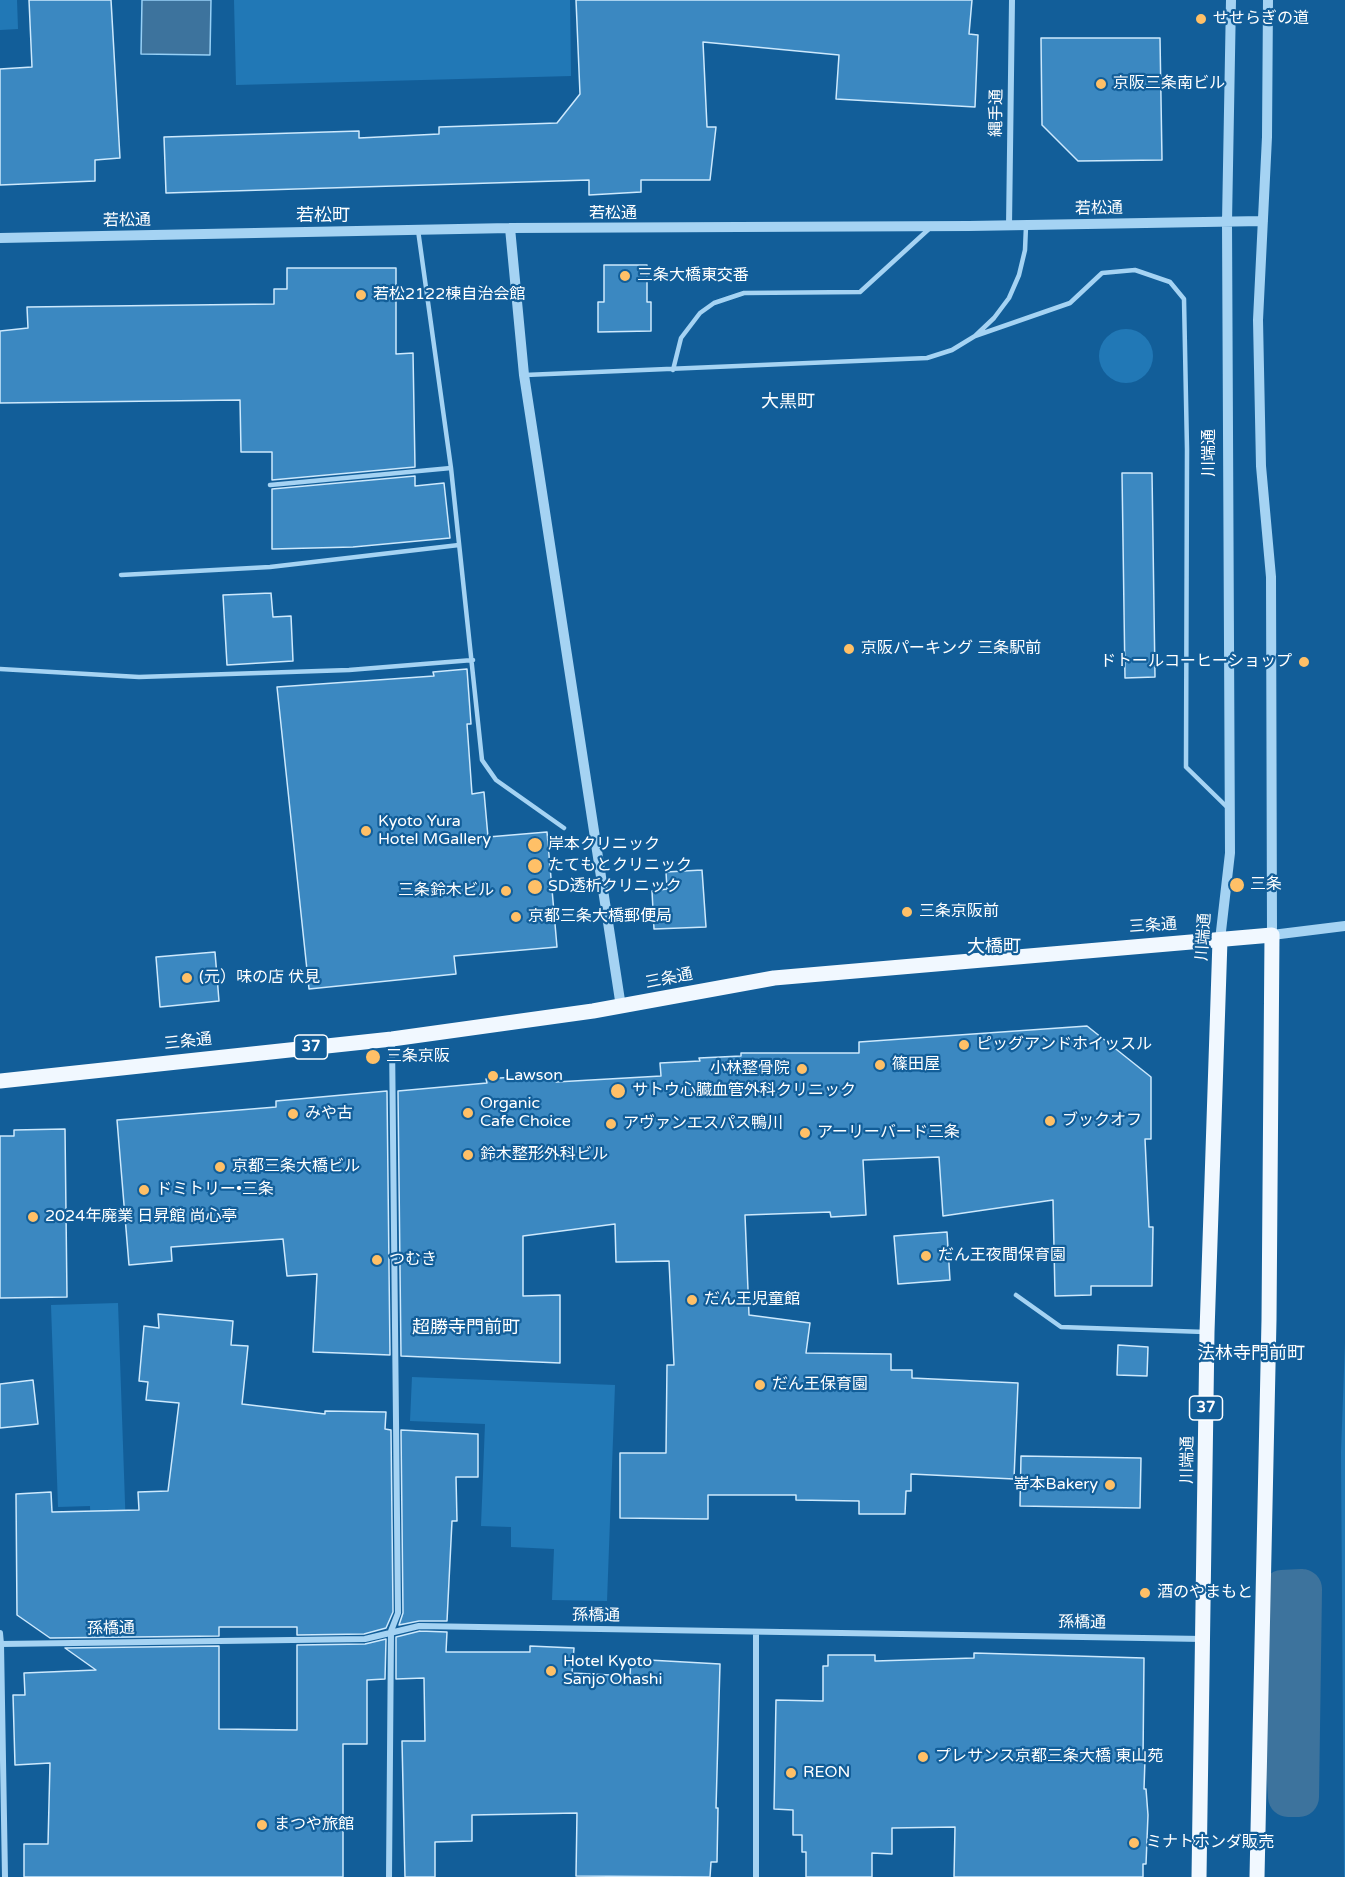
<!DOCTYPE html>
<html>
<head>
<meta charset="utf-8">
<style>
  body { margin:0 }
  canvas { display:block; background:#125e99 }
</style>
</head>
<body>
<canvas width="1345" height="1877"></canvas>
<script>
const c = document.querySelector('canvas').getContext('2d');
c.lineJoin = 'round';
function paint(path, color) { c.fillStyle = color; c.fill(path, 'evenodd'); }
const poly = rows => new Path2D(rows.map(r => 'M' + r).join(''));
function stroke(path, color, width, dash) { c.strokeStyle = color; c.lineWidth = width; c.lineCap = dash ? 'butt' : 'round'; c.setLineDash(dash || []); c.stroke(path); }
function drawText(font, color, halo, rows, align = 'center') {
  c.font = font + ' "Varela Round","Noto Sans JP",sans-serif'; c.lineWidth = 4.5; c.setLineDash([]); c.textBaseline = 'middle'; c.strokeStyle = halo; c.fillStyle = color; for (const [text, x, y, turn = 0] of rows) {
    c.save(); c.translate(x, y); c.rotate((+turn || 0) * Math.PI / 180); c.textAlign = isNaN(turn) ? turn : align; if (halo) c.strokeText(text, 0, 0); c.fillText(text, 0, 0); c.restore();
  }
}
const green = poly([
  [0,0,17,0,18,29,0,30],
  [234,0,570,0,571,76,236,85],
  '1099 356a27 27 0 1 1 54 0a27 27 0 1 1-54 0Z',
  [118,1303,127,1560,92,1561,90,1506,58,1507,51,1305],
  [1345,1343,1345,1877,1344,1877,1341,1452],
  [412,1377,615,1385,607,1601,552,1600,554,1549,511,1547,511,1527,481,1526,485,1424,410,1421]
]);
const water = poly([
  [142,0,211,0,210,55,141,54,142,0]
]);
const canal = poly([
  [1302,1589,1299,1797,1288,1797,1281,1688,1282,1590,1302,1589]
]);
const building = poly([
  [29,0,111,0,120,158,95,160,95,181,0,185,0,69,32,67,29,0],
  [576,0,972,0,969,34,978,35,975,107,836,99,839,55,703,42,707,127,716,127,710,180,641,180,641,192,589,195,589,180,166,193,164,137,359,131,359,138,439,134,439,127,557,123,580,94,576,0],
  [1041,38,1160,38,1162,160,1078,161,1042,125,1041,38],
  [604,265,647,265,647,302,651,302,651,331,598,332,598,302,604,302,604,265],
  [287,268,396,268,396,354,413,353,415,467,272,480,272,452,241,452,240,400,0,403,0,331,28,328,27,307,274,304,274,289,287,289,287,268],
  [1122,473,1152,473,1155,677,1125,678,1122,473],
  [415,476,415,486,444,483,450,538,353,547,272,549,272,489,415,476],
  [271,593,273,617,291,616,293,661,227,665,223,595,271,593],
  [467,669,471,724,467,724,472,794,484,792,488,837,547,832,557,947,454,956,456,974,309,989,277,687,434,676,433,672,467,669],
  [702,870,706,927,654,929,652,891,667,889,666,872,702,870],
  [215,952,219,1001,160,1007,156,957,215,952],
  [1087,1026,1151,1077,1151,1139,1145,1139,1149,1227,1153,1227,1152,1286,1091,1286,1091,1295,1055,1296,1053,1200,943,1216,939,1157,863,1160,866,1215,831,1217,830,1212,745,1215,749,1315,810,1323,806,1353,891,1354,891,1370,912,1370,912,1378,1018,1383,1014,1479,911,1474,911,1491,906,1491,905,1514,859,1514,859,1501,796,1500,796,1495,708,1495,708,1519,620,1518,620,1453,666,1453,667,1365,674,1365,669,1261,616,1262,615,1224,523,1236,523,1296,560,1295,560,1363,401,1356,398,1091,487,1083,486,1079,555,1074,556,1082,661,1076,660,1063,700,1061,699,1058,741,1056,741,1053,859,1053,859,1042,1087,1026],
  [387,1091,390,1355,313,1352,317,1274,287,1276,283,1239,171,1247,172,1261,129,1265,117,1120,276,1107,276,1101,387,1091],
  [65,1129,67,1297,0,1298,0,1136,14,1136,14,1130,65,1129],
  [947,1232,950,1280,898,1284,894,1236,947,1232],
  [158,1314,233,1321,231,1345,248,1346,242,1404,325,1414,325,1411,386,1412,385,1429,391,1430,393,1612,386,1628,364,1634,297,1635,297,1627,219,1627,219,1636,50,1638,17,1615,16,1494,51,1492,52,1512,139,1510,138,1492,168,1491,179,1403,146,1400,148,1382,139,1381,144,1326,159,1328,158,1314],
  [1118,1345,1148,1347,1147,1376,1117,1375,1118,1345],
  [33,1380,38,1424,0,1428,0,1384,33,1380],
  [401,1430,478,1434,478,1477,456,1477,457,1521,452,1521,447,1621,419,1621,399,1625,403,1613,401,1430],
  [1021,1456,1141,1458,1140,1508,1020,1506,1021,1456],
  [420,1631,447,1632,446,1652,530,1652,530,1646,574,1648,572,1673,630,1676,631,1659,720,1664,716,1808,718,1808,717,1862,711,1862,710,1877,576,1876,577,1813,472,1815,472,1841,435,1842,435,1877,405,1877,402,1741,425,1741,424,1678,396,1679,396,1637,420,1631],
  [386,1639,385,1679,367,1680,367,1744,343,1744,343,1877,24,1877,24,1844,48,1844,50,1763,15,1765,13,1695,25,1695,24,1673,96,1670,65,1648,219,1646,219,1729,297,1730,297,1645,365,1644,386,1639],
  [974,1653,1144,1658,1143,1759,1145,1759,1144,1789,1146,1789,1148,1815,1146,1864,1143,1864,1143,1877,954,1877,955,1827,892,1828,892,1854,872,1853,872,1877,806,1877,806,1852,802,1852,802,1835,793,1835,793,1810,774,1809,776,1700,823,1701,823,1666,828,1666,828,1655,875,1655,875,1661,974,1658,974,1653]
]);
const service = poly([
  [418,230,451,468,482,760,496,780,564,828],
  [975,336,1070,303,1102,273,1135,270,1170,282,1184,299,1187,449,1186,767,1228,808],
  [673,370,681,338,700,313,714,303,744,293,860,292,930,228],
  [525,375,927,358,952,350,975,336,994,318,1009,298,1019,275,1025,250,1026,226],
  [270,485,451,468],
  [121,575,270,567,459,545],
  [0,669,139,677,349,670,473,660],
  [1016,1295,1061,1327,1205,1332]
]);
const minor = poly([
  [1009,226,1012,0],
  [0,1633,1,1644,365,1639,419,1626,1203,1639],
  [1,1644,5,1877],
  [389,1877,391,1631,398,1613,392,1039],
  [756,1877,756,1632]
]);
const tertiary = poly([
  [1268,0,1267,137,1258,320,1261,466,1271,577,1272,935,1345,926],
  [510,228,524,375,621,1007],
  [0,238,510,228,969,226,1263,221],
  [1220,940,1230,853,1227,222,1231,0]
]);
const primary = poly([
  [0,1081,392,1039,593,1011,774,978,1272,935,1269,1320,1257,1877],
  [1199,1877,1207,1332,1220,940]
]);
const markers = [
  [1201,19,6,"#ffc067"],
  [1101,84,6,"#ffc067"],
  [625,276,6,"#ffc067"],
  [361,295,6,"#ffc067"],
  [849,649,6,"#ffc067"],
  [1304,662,6,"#ffc067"],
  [366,831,6,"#ffc067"],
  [535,845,8,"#ffc067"],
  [535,866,8,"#ffc067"],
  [1237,885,8,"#ffc067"],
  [535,887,8,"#ffc067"],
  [506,891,6,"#ffc067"],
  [907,912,6,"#ffc067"],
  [516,917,6,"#ffc067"],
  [187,978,6,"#ffc067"],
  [964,1045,6,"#ffc067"],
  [373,1057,8,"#ffc067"],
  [880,1065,6,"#ffc067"],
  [802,1069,6,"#ffc067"],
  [493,1076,6,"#ffc067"],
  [618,1091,8,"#ffc067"],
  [468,1113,6,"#ffc067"],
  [293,1114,6,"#ffc067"],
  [1050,1121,6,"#ffc067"],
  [611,1124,6,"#ffc067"],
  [805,1133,6,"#ffc067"],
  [468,1155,6,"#ffc067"],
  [220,1167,6,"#ffc067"],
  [144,1190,6,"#ffc067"],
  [33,1217,6,"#ffc067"],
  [926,1256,6,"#ffc067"],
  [377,1260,6,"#ffc067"],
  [692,1300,6,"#ffc067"],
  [760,1385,6,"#ffc067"],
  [1110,1485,6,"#ffc067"],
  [1145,1593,6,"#ffc067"],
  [551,1671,6,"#ffc067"],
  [923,1757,6,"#ffc067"],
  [791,1773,6,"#ffc067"],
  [262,1825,6,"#ffc067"],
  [1134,1843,6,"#ffc067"]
];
const shields = [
  [311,1047,33],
  [1206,1408,33]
];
const shieldNames = [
  ["37",311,1047],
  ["37",1206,1408]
];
const poiNames = [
  ["せせらぎの道",1213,19],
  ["京阪三条南ビル",1113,84],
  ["三条大橋東交番",637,276],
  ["若松2122棟自治会館",373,295],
  ["京阪パーキング 三条駅前",861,649],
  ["ドトールコーヒーショップ",1292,662,"right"],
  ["Kyoto Yura",378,822],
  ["Hotel MGallery",378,840],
  ["岸本クリニック",548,845],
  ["たてもとクリニック",548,866],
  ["三条",1250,885],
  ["SD透析クリニック",548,887],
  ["三条鈴木ビル",494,891,"right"],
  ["三条京阪前",919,912],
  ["京都三条大橋郵便局",528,917],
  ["(元）味の店 伏見",199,978],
  ["ピッグアンドホイッスル",976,1045],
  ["三条京阪",386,1057],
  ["篠田屋",892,1065],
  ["小林整骨院",790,1069,"right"],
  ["Lawson",505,1076],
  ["サトウ心臓血管外科クリニック",632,1091],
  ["Organic",480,1104],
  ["Cafe Choice",480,1122],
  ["みや古",305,1114],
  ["ブックオフ",1062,1121],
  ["アヴァンエスパス鴨川",623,1124],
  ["アーリーバード三条",817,1133],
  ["鈴木整形外科ビル",480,1155],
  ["京都三条大橋ビル",232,1167],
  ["ドミトリー•三条",156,1190],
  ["2024年廃業 日昇館 尚心亭",45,1217],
  ["だん王夜間保育園",938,1256],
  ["つむき",389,1260],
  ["だん王児童館",704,1300],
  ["だん王保育園",772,1385],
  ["嵜本Bakery",1098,1485,"right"],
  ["酒のやまもと",1157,1593],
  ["Hotel Kyoto",563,1662],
  ["Sanjo Ohashi",563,1680],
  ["プレサンス京都三条大橋 東山苑",935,1757],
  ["REON",803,1773],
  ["まつや旅館",274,1825],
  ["ミナトホンダ販売",1146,1843]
];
const streetNames = [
  ["縄手通",997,113,-89],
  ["若松通",1099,209,-1],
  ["若松通",613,214],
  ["若松通",127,221,-1],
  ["川端通",1210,453,-90],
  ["三条通",1153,926,-4],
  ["川端通",1204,937,-86],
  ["三条通",669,979,-11],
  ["三条通",188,1042,-6],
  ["川端通",1188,1460,-89],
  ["孫橋通",596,1616,1],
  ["孫橋通",1082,1623,1],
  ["孫橋通",111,1629,-1]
];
const neighbourhoodNames = [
  ["若松町",323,216],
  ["大黒町",788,402],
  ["大橋町",994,947],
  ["超勝寺門前町",466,1328],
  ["法林寺門前町",1251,1354]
];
paint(green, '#2178b6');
paint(water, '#3d739d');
stroke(water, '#97d0f6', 1.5);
stroke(canal, '#3d739d', 40);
paint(building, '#3b88c1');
stroke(building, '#cde9fd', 1.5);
stroke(service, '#a5d3f3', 4.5);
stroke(minor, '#a5d3f3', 6);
stroke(tertiary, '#a5d3f3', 10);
stroke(primary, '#f1f8ff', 15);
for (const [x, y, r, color] of markers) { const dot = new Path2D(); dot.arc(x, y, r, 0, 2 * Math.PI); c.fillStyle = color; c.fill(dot); stroke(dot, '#125e99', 2); }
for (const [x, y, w] of shields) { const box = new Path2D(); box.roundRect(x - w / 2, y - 12, w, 24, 4.5); c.fillStyle = '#125e99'; c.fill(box); stroke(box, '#fff', 1.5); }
drawText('bold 15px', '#fff', null, shieldNames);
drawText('16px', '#fff', '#125e99', poiNames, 'left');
drawText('16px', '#fff', '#125e99', streetNames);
drawText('18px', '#fff', '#125e99', neighbourhoodNames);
</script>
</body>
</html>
